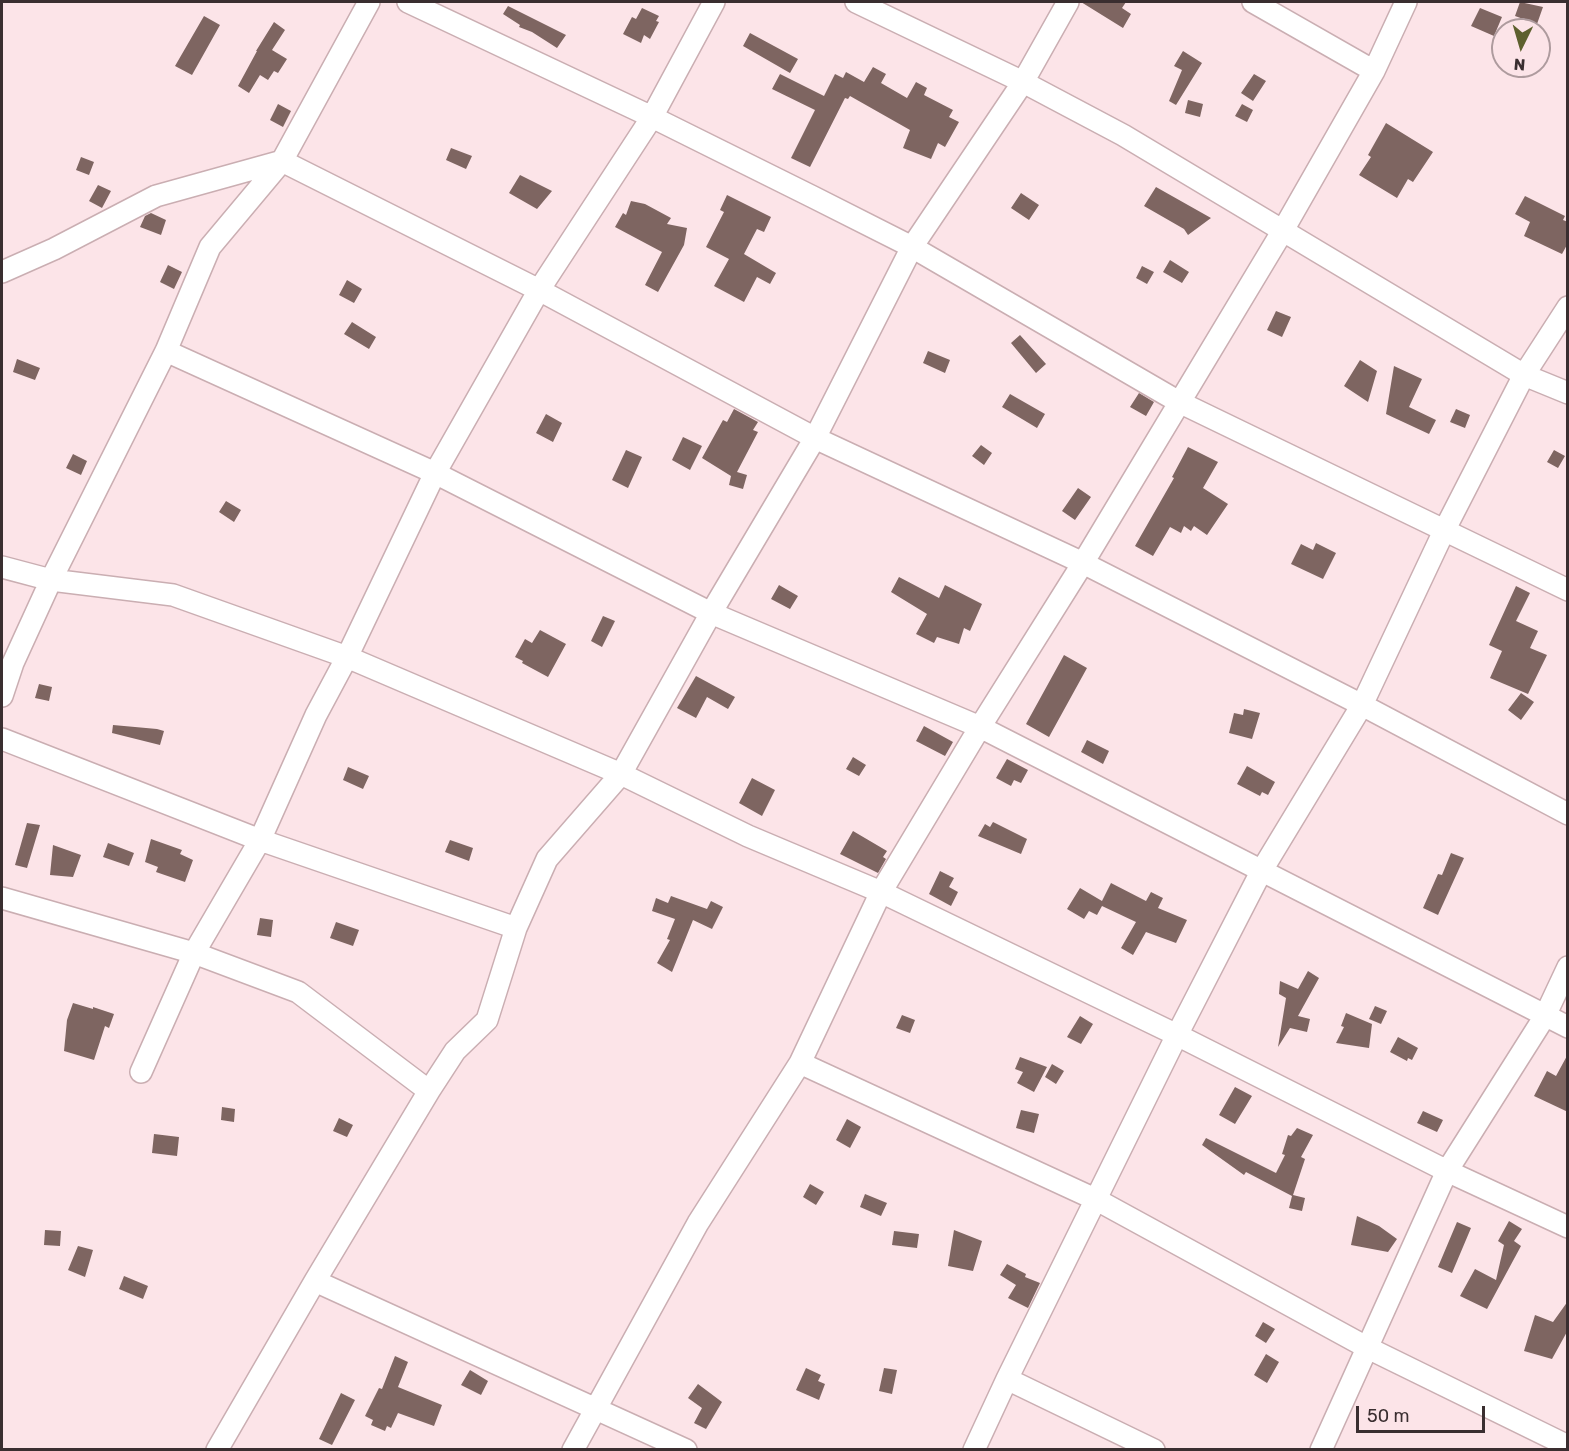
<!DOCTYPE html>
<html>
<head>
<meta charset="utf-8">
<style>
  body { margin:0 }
  #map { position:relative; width:1569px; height:1451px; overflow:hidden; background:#fce4e8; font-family:Rubik,sans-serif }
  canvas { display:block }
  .frame { position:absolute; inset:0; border:3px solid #3a2e30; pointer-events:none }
  .north { position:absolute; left:1491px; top:18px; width:60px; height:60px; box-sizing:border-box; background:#fce4e8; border:2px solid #ae9b9e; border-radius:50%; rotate:185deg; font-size:16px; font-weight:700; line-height:24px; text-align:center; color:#3a2e30 }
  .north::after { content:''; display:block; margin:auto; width:21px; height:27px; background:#5e602e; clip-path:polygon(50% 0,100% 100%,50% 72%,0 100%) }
  .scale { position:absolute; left:1356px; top:1406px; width:129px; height:27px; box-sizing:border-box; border:3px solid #3a2e30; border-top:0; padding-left:8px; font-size:18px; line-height:21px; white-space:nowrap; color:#3a2e30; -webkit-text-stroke:4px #fce4e8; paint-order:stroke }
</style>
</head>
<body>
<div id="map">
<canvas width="1569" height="1451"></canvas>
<div class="frame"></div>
<div class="north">N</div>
<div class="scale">50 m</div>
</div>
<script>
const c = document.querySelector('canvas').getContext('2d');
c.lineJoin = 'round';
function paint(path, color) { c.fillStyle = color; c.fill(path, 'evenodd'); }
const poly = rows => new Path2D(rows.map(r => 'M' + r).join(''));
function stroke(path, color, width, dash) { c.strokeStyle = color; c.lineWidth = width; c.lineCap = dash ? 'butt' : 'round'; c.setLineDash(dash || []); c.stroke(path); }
const building = poly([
  [1081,2,1126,2,1122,8,1131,14,1123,28],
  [1520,2,1543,7,1537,24,1515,16],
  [508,6,566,35,557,48,532,32,519,27,520,25,503,14],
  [642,8,659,16,656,21,659,22,650,39,644,35,641,43,623,34,632,17,636,19],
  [1480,8,1502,17,1494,36,1471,26],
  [204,16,220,25,192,75,175,66],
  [274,22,285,30,272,50,287,59,278,73,274,71,268,80,260,75,249,93,238,86,257,51,256,51],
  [750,33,798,59,790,73,743,46],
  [1183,51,1202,63,1176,105,1169,101,1182,70,1174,66],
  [873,67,886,74,881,83,907,98,916,82,927,88,924,95,953,110,949,117,959,122,945,147,938,143,931,159,903,148,910,130,850,96,848,99,845,98,810,167,791,158,815,110,772,89,780,74,824,96,835,74,843,78,846,72,864,82],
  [1254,74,1266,81,1253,101,1241,93],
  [1188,100,1203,104,1200,117,1185,113],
  [278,104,291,111,283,127,270,120],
  [1242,104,1253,110,1247,122,1235,116],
  [1386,123,1433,152,1413,182,1408,179,1397,198,1359,175,1371,157,1368,155],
  [451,148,472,156,466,169,446,160],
  [81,157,94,162,89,175,76,170],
  [520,175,552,191,537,209,509,193],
  [98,185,111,191,102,208,89,201],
  [1156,187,1211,218,1188,235,1184,229,1144,206],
  [1021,193,1039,205,1029,220,1011,208],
  [727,195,771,217,764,232,757,229,744,254,776,273,770,284,757,277,744,302,714,286,729,259,706,247,724,212,720,210],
  [1525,196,1565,216,1563,220,1568,222,1568,243,1562,254,1524,236,1530,222,1515,214],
  [631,201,645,204,671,218,667,224,687,228,684,245,658,292,645,285,662,252,615,227,623,213,626,215],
  [151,213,166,220,161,235,140,227,145,216],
  [1170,260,1189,272,1182,283,1163,272],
  [168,265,182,272,174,289,160,282],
  [1142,266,1154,272,1147,284,1136,278],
  [347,280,362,289,354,303,339,295],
  [1276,311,1291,317,1282,337,1267,330],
  [352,322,376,337,369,349,344,334],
  [1020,335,1046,364,1036,373,1011,343],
  [928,351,950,360,945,373,923,363],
  [17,359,40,368,35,380,13,372],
  [1360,360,1377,371,1368,402,1344,386],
  [1394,366,1422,379,1409,407,1436,420,1429,434,1386,414],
  [1139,393,1154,402,1146,416,1130,407],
  [1010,394,1045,414,1037,428,1002,407],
  [734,409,758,422,753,430,758,432,737,472,747,475,743,489,729,485,731,476,702,458,723,420,727,422],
  [1456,409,1470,415,1465,428,1450,422],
  [546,414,562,423,553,442,536,433],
  [683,437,702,446,690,470,672,460],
  [981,445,992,453,984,465,972,456],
  [1188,447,1218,462,1203,488,1228,504,1207,535,1194,526,1191,531,1184,526,1181,533,1170,527,1153,556,1135,546,1174,478,1172,477],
  [626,450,642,457,628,488,612,480],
  [1554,450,1565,456,1558,468,1547,462],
  [73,454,87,461,81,475,66,468],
  [1078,488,1091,497,1075,520,1062,511],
  [226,501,241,510,234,522,219,512],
  [1316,543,1336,553,1323,579,1291,564,1301,544,1313,550],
  [899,577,939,598,945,585,982,604,970,631,964,628,959,644,937,637,934,643,916,634,927,614,891,592],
  [779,585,798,596,790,609,771,599],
  [1516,586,1530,593,1516,621,1538,631,1530,648,1547,655,1528,694,1490,678,1502,651,1489,645],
  [603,616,615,621,602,647,591,641],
  [540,630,566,644,548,677,522,663,523,661,515,657,525,639,532,643],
  [1064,655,1087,668,1049,737,1026,724],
  [696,676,735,697,728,709,707,697,696,718,677,708],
  [39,684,52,687,49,701,35,698],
  [1521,693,1534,702,1521,720,1508,710],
  [1244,709,1260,713,1252,739,1229,733,1234,713,1243,715],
  [113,725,157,729,164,731,160,745,112,733],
  [924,726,953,742,945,756,916,741],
  [1087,740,1109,751,1103,764,1081,752],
  [853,757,866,765,859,776,846,769],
  [1007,759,1028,770,1021,783,1014,780,1011,786,996,778],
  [1247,766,1275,782,1268,795,1262,792,1260,796,1237,784],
  [348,767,369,776,363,789,343,780],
  [752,778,775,790,762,816,739,803],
  [993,822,1027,839,1021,854,978,836,985,824,990,827],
  [27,823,40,825,27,868,15,865],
  [853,831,887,851,883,857,886,859,878,873,840,854],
  [151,839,182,850,180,854,193,860,185,882,156,872,158,867,145,862],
  [450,840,473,848,469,861,445,852],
  [108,843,134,853,129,866,103,857],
  [53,845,81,855,73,877,50,875],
  [1451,853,1464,858,1438,915,1423,908,1438,874,1442,875],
  [940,871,954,878,949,887,958,892,951,906,929,894],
  [1111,883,1146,901,1151,892,1163,898,1158,908,1187,920,1176,943,1146,932,1133,955,1121,948,1136,922,1102,906,1097,915,1089,911,1084,919,1067,909,1080,888,1102,901],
  [671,896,707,909,711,901,723,907,712,929,693,920,672,972,657,963,670,940,667,939,675,919,652,911,656,898,668,903],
  [260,918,273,920,271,937,257,935],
  [336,922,359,930,353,946,330,938],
  [1308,971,1319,978,1298,1016,1310,1019,1307,1032,1290,1028,1278,1047,1286,998,1279,994,1280,981,1298,989],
  [73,1003,93,1009,93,1007,114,1014,109,1028,105,1026,94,1060,64,1051,67,1020],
  [1375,1006,1387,1011,1381,1024,1369,1019],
  [1346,1013,1372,1024,1369,1048,1336,1043,1344,1027,1341,1026],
  [902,1015,915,1020,910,1033,896,1028],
  [1080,1016,1093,1024,1081,1044,1067,1037],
  [1398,1037,1418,1048,1412,1060,1408,1058,1407,1061,1390,1052],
  [1568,1054,1568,1112,1534,1096,1547,1071,1556,1076],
  [1020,1057,1047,1067,1034,1092,1017,1083,1023,1072,1015,1069],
  [1052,1064,1064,1071,1056,1084,1045,1077],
  [1235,1087,1252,1096,1235,1124,1219,1115],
  [222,1107,235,1109,234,1122,221,1120],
  [1021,1110,1039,1114,1034,1133,1016,1128],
  [1423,1111,1443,1120,1437,1132,1417,1123],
  [339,1118,353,1125,347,1137,333,1131],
  [847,1119,861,1127,850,1148,836,1140],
  [1297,1128,1313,1135,1301,1157,1305,1159,1293,1195,1305,1198,1302,1211,1289,1208,1292,1196,1246,1172,1244,1175,1202,1145,1206,1138,1276,1173,1285,1155,1282,1154,1288,1135,1291,1136],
  [154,1134,179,1137,177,1156,152,1153],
  [810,1184,824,1192,816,1205,803,1197],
  [865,1194,887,1203,881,1216,860,1207],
  [1357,1216,1379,1226,1397,1239,1388,1252,1351,1245],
  [1509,1221,1522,1229,1514,1241,1521,1246,1487,1309,1460,1296,1475,1269,1496,1280,1504,1245,1498,1241],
  [1457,1222,1471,1228,1452,1273,1438,1267],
  [45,1230,61,1231,60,1246,44,1245],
  [954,1230,982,1241,973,1271,948,1266],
  [894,1231,919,1234,917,1248,892,1245],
  [78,1246,93,1250,85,1277,68,1270],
  [1007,1264,1026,1274,1025,1277,1040,1283,1028,1308,1008,1298,1016,1285,1000,1275],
  [124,1276,148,1286,143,1299,119,1289],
  [1568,1301,1568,1330,1552,1359,1524,1351,1535,1315,1553,1322],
  [1263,1322,1275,1329,1266,1343,1255,1336],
  [1266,1354,1279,1362,1267,1383,1254,1375],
  [395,1356,408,1362,398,1387,442,1405,434,1426,398,1413,391,1428,387,1426,385,1431,371,1425,373,1420,365,1416,379,1388,382,1389],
  [806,1368,821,1375,818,1381,825,1384,819,1400,796,1390],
  [884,1368,897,1370,892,1394,879,1391],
  [470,1370,488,1381,481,1395,461,1385],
  [698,1384,722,1402,706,1429,694,1423,702,1408,688,1398],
  [341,1393,355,1400,332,1445,319,1439]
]);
const minor = poly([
  [408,2,652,117,813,197,912,247,1179,402,1568,590],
  [856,2,1023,82,1123,135,1524,375,1568,393],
  [1253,2,1374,71],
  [2,272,54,249,156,196,282,161,369,2],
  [166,351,435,473,711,613,980,727,1568,1027],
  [2,567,51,580,173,595,347,657,621,774,748,836,881,892,1177,1035,1447,1171,1568,1227],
  [2,696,13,663,51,580,166,351,210,247,282,161,539,290,815,438,1083,563,1362,705,1568,814],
  [2,739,260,840,516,928],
  [2,898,194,953,298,992,429,1091],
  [800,1063,1097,1200,1368,1348,1568,1446],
  [141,1072,194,953,260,840,316,715,347,657,435,473,539,290,652,117,714,2],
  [315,1281,686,1450],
  [1007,1379,1154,1450],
  [217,1450,315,1281,429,1091,455,1051,487,1020,516,928,547,859,621,774,711,613,815,438,912,247,1023,82,1068,2],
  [573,1450,698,1223,800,1063,881,892,980,727,1083,563,1282,232,1374,71,1406,2],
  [974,1450,1007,1379,1177,1035,1262,870,1362,705,1444,531,1524,375,1568,307],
  [1321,1450,1447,1171,1545,1016,1568,967]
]);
paint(building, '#7e6561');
stroke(minor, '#caaeb2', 24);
stroke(minor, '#fff', 21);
</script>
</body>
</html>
